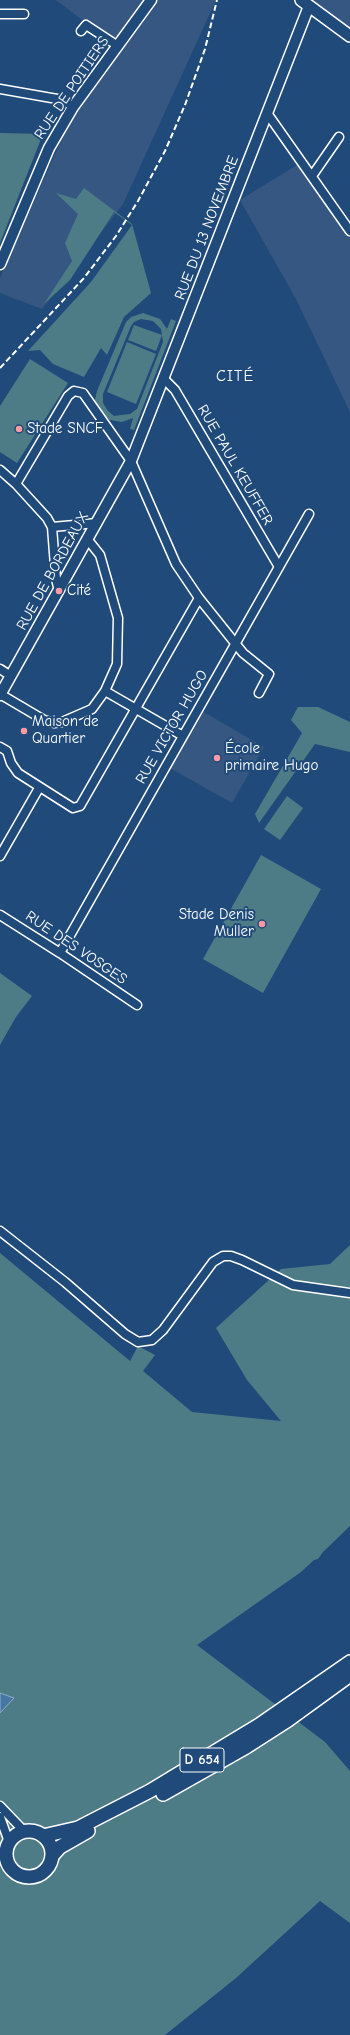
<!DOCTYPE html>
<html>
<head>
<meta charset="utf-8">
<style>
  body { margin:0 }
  canvas { display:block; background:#1f4a7a }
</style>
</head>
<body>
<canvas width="350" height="2035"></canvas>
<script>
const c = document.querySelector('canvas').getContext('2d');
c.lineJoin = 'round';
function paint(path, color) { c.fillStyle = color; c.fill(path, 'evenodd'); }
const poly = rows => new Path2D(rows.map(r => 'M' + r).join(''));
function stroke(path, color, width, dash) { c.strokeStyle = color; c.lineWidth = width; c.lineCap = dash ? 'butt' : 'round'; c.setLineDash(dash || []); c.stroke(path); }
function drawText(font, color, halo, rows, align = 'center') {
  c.font = font + ' "Comic Neue",sans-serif'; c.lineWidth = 4; c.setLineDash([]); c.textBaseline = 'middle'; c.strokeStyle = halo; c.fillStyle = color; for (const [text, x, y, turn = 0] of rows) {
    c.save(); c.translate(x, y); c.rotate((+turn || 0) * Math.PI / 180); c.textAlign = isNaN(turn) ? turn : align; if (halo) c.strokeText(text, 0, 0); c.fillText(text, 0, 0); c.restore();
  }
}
const built = poly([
  [56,0,216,0,123,204,42,309,0,293,0,278,65,132,115,45],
  [307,0,350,0,350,31],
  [302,162,350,234,350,412,296,299,240,200],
  [202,711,264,747,232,803,170,768]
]);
const green = poly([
  [0,133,43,134,0,243],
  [84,188,132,224,151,293,124,317,107,355,101,348,84,377,53,364,40,350,28,351,91,282,132,225,114,212,70,280,44,304,72,261,65,243,78,214,56,193,76,199],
  [143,313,160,319,167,329,171,319,176,321,134,430,130,429,133,418,122,422,110,420,103,415,95,400,97,391,126,322,131,317],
  [141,319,153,321,161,329,163,342,137,409,130,414,114,416,108,411,103,403,103,394,131,326,134,322],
  [134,325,162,335,156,351,128,340],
  [127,342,156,354,136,404,107,392],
  [30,359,68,383,17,463,0,452,0,406],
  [298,707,318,707,350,722,350,752,315,744,259,823,255,814,302,733,291,720],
  [287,796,303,808,280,840,264,829],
  [261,855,321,889,263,993,203,959],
  [0,973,32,996,16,1017,0,1045],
  [350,1245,350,1526,323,1552,318,1559,314,1560,301,1572,197,1645,325,1742,350,1771,350,1923,320,1901,236,1978,165,2035,0,2035,0,1253,130,1361,138,1346,155,1355,143,1371,192,1412,281,1421,247,1380,216,1328,281,1269,330,1264]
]);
const water = poly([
  [0,1693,14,1698,0,1713,0,1693]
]);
const minor = poly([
  [0,14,24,14],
  [81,31,86,25,118,46],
  [0,89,63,100,73,107],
  [267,113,350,231],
  [312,176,339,137],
  [164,379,175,390,279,567],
  [0,470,16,484,47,518,52,527,56,579,59,591],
  [16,484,68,396,74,391,83,393,131,461,176,564,199,598,243,653,269,674,259,693],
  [52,527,97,523],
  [0,669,11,676],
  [105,691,183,736],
  [0,694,44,720,54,723,62,722,92,709,105,691,117,664,118,618,100,555,88,540],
  [0,747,7,751,11,763,18,773,73,808,80,806,199,598],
  [0,856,39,788],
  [0,915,60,953,137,1005],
  [60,953,309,514],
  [0,1231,65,1282,125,1334,138,1342,152,1340,163,1330,213,1262,223,1256,231,1256,242,1260,293,1285,350,1293],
  [0,1806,24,1831],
  [0,1817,9,1842]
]);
const tertiary = poly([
  [0,264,49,148,73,107,151,0],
  [0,695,131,461,309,6]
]);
const secondary = poly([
  [301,0,350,36]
]);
const trunk = poly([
  [163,1794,246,1747,288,1720,350,1675],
  '6 1854a23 23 0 1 1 46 0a23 23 0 1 1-46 0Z',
  [43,1836,78,1828,150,1791,259,1725,350,1662],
  [52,1856,60,1847,88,1831]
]);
const rail = poly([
  [0,368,84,278,116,236,138,201,165,151,185,105,205,49,217,0]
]);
const markers = [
  [19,429,4,"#ff9aa2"],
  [59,591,4,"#ff9aa2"],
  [24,731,4,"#ff9aa2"],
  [217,758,4,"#ff9aa2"],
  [262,924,4,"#ff9aa2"]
];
const shields = [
  [202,1760,44]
];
const shieldNames = [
  ["D 654",202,1760]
];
const streetNames = [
  ["RUE DE POITIERS",72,88,-56],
  ["RUE DU 13 NOVEMBRE",207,228,-69],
  ["RUE PAUL KEUFFER",235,465,60],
  ["RUE DE BORDEAUX",53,571,-61],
  ["RUE VICTOR HUGO",172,727,-60],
  ["RUE DES VOSGES",76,948,34]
];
const poiNames = [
  ["Stade SNCF",27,429],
  ["Cité",67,591],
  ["Maison de",32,722],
  ["Quartier",32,739],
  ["École",225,749],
  ["primaire Hugo",225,766],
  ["Stade Denis",254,915,"right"],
  ["Muller",254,932,"right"]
];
const neighbourhoodNames = [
  ["CITÉ",235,376]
];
paint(built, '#365781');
paint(green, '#4d7c86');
paint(water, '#4676a2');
stroke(water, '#90adc7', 1);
stroke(minor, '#fff', 11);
stroke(tertiary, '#fff', 13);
stroke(secondary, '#fff', 14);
stroke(trunk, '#fff', 16);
stroke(minor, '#1f4a7a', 8);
stroke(tertiary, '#1f4a7a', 10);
stroke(secondary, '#1f4a7a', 11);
stroke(trunk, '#1f4a7a', 13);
stroke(rail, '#fff', 2, [6, 3]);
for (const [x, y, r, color] of markers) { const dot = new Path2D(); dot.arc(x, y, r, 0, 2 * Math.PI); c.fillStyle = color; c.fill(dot); stroke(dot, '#1f4a7a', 1.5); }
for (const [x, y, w] of shields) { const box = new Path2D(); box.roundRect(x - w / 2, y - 12, w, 24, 3); c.fillStyle = '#1f4a7a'; c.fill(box); stroke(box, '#fff', 1); }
drawText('bold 14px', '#fff', null, shieldNames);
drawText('15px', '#fff', '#1f4a7a', streetNames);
drawText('15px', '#fff', '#1f4a7a', poiNames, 'left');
c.letterSpacing = '1px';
drawText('16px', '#fff', '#1f4a7a', neighbourhoodNames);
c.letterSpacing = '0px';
</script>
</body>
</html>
